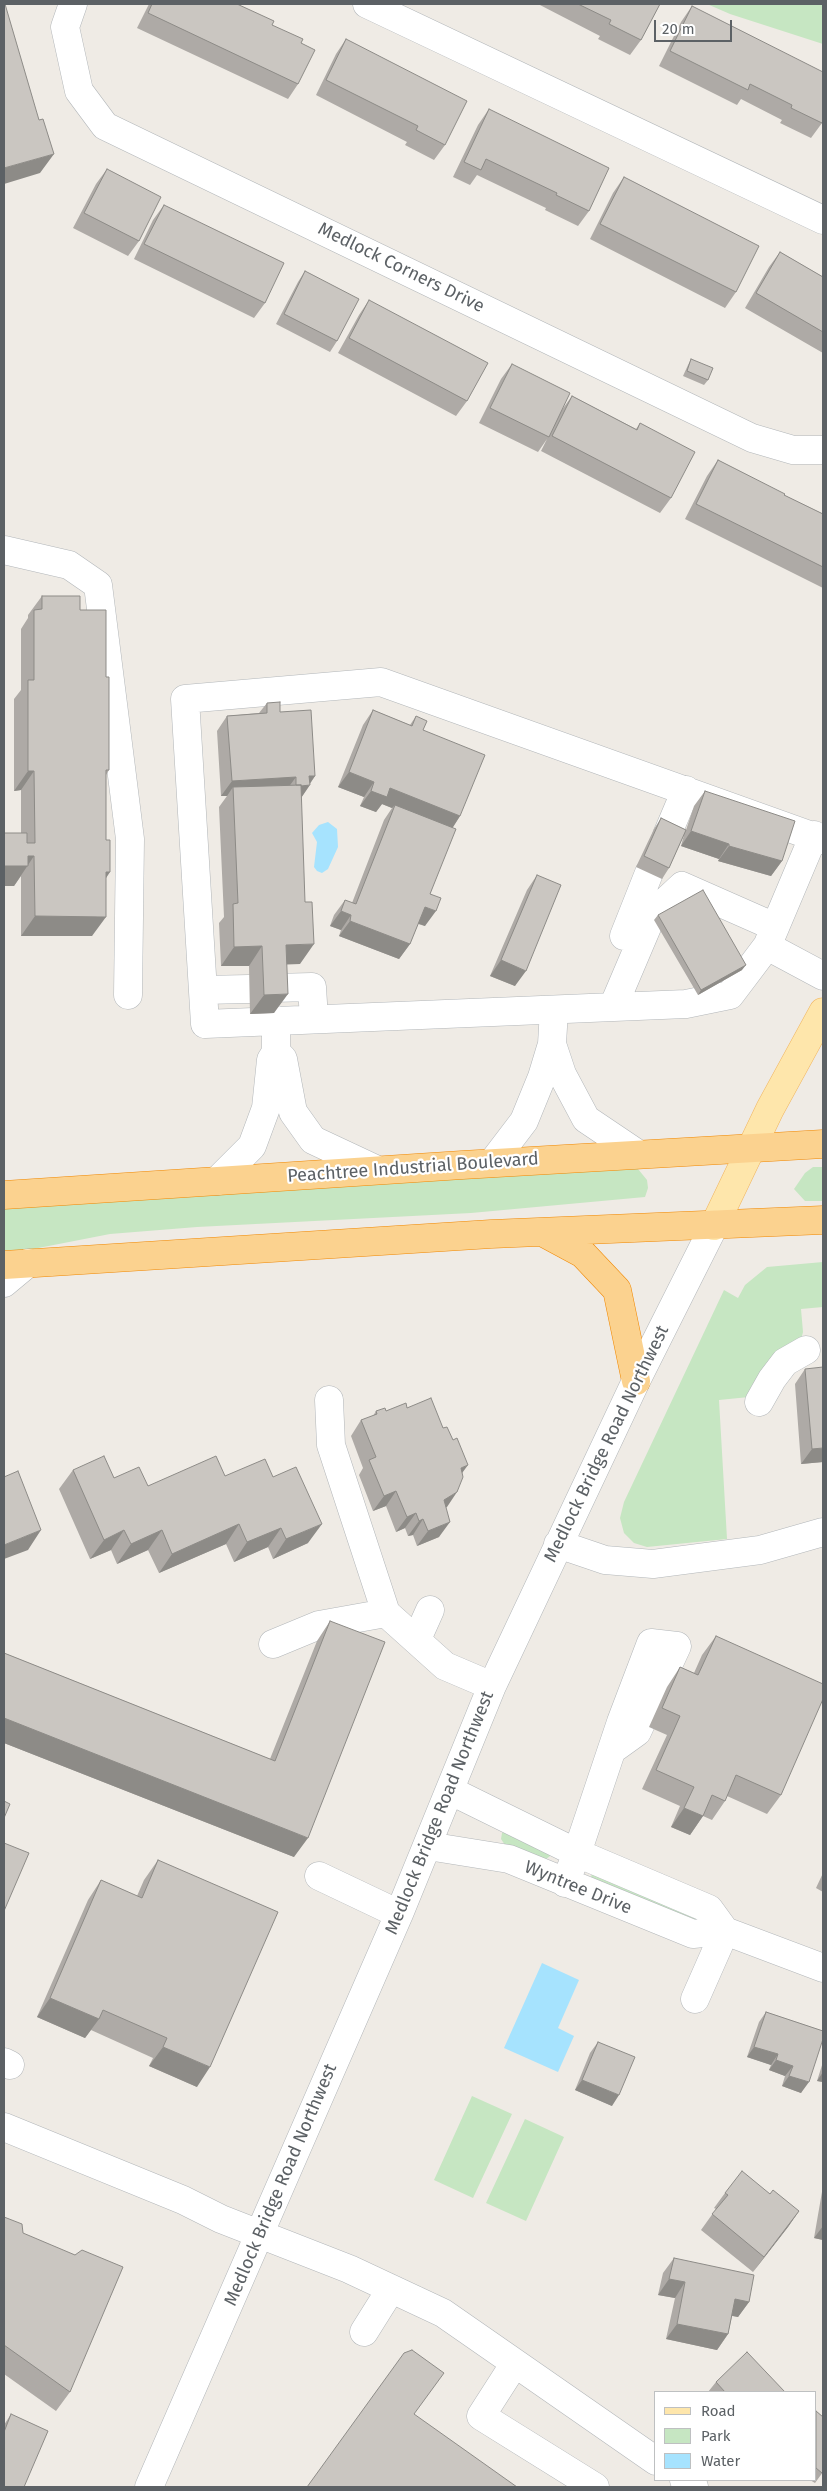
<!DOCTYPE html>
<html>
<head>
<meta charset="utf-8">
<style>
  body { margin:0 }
  #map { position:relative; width:827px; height:2491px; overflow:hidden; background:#efebe5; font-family:"Fira Sans",sans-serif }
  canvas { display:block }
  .frame { position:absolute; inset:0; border:5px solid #5c6165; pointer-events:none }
  .legend { position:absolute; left:654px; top:2391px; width:162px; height:90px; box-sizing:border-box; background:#fff; border:1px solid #bec0c1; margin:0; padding:6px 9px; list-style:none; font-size:15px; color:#5c6165 }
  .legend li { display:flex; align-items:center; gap:10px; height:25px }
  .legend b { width:25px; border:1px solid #bec0c1 }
  .scale { position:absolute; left:654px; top:20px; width:78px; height:22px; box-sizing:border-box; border:2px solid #5c6165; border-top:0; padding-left:6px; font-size:15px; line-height:18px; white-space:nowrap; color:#5c6165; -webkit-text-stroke:4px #fff; paint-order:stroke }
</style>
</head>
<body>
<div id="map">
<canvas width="827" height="2491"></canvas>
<div class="frame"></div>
<ul class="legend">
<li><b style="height:6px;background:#fee6ab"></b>Road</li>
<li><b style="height:14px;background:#c6e6c2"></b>Park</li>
<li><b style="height:14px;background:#a6e3fe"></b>Water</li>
</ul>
<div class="scale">20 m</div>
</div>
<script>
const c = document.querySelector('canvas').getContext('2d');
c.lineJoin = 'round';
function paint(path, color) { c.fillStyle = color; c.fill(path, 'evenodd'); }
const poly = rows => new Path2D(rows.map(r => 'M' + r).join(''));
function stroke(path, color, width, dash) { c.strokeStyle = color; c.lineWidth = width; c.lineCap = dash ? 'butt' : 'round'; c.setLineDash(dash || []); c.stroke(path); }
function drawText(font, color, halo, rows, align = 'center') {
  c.font = font + ' "Fira Sans",sans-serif'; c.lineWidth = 4.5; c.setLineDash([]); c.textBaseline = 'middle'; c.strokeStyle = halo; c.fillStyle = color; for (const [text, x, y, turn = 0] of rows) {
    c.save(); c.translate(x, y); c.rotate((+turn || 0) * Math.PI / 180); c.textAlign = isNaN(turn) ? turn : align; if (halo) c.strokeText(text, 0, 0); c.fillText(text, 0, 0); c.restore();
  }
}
const green = poly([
  [707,4,823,4,823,44,730,14],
  [813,1167,823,1167,823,1201,805,1201,794,1189,805,1173],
  [594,1168,638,1169,647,1180,648,1188,645,1197,471,1213,197,1227,110,1234,28,1250,4,1251,4,1208],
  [823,1262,823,1307,801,1309,803,1332,801,1340,772,1357,751,1387,749,1397,719,1400,727,1539,647,1547,634,1543,624,1533,620,1518,624,1502,724,1290,738,1298,745,1285,767,1267],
  [506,1830,552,1851,550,1856,545,1860,505,1845,501,1839,502,1833],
  [595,1870,698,1908,700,1922,594,1883,591,1876],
  [472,2096,512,2114,473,2198,434,2180],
  [525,2119,564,2137,526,2221,486,2203]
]);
const water = poly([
  [328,822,337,829,338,847,328,869,322,873,317,871,314,867,317,842,312,833,319,825],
  [542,1963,579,1980,558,2028,574,2036,558,2072,504,2048]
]);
const minor = poly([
  [73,4,65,27,79,91,105,126,752,438,793,450,823,450],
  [367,4,823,220],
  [4,550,69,565,98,585,130,839,128,995],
  [667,835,686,790],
  [823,840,381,682,185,699,205,1024,686,1004,730,995,767,946,823,976],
  [624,936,649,873],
  [768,944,814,835],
  [273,988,312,987,314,1019],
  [203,990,249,989],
  [613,1007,653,913,682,886,775,927],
  [552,1044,562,1074,586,1119,638,1154],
  [276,1052,283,1059,293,1112,313,1140,377,1170],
  [492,1163,524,1121,542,1077,552,1044,554,1010],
  [217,1181,252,1146,266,1108,271,1060,276,1052,276,1020],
  [4,1283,28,1263],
  [329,1400,331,1445,386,1613],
  [759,1402,772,1379,785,1362,806,1350],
  [558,1544,605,1560,653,1564,760,1550,823,1532],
  [417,1639,430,1610],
  [273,1644,319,1625,386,1613,445,1666,492,1686],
  [451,1791,577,1853,709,1909,725,1931],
  [428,1846,509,1859,693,1934,725,1931,823,1968],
  [319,1876,399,1914],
  [565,1883,577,1853,621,1722,651,1643,677,1646,637,1732,612,1750],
  [695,1999,725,1931],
  [4,2062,10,2065],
  [4,2127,183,2200,221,2219,349,2269,443,2313,656,2461],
  [364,2332,391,2289],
  [515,2363,481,2416,595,2487],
  [684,2480,694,2487],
  [149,2487,399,1914,492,1686,636,1381,714,1226]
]);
const major = poly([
  [714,1226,770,1109,823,1012]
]);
const highway = poly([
  [4,1195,462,1165,823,1144],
  [544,1233,583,1254,617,1290,636,1381],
  [4,1265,491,1234,823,1220]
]);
const wall = poly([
  [149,4,237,4,301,43,298,84,288,99,137,28],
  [538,4,660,4,641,40,630,55,598,39,600,36],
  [692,6,822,123,811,138,780,123,782,120,741,99,737,105,659,66,681,22],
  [346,39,445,145,434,160,405,145,407,142,316,95,336,54],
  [489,109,589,211,578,226,545,210,546,208,477,175,470,185,453,177,478,125],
  [107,169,139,241,128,256,73,228,96,184],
  [624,177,736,292,725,308,590,239,613,193],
  [164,205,265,303,254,318,134,259,153,220],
  [780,252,823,277,823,353,745,308,769,267],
  [305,271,337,341,330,352,276,324,298,282],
  [369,300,467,401,456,416,338,353,359,315],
  [691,359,708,380,704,385,683,376,688,365],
  [512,364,561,411,572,396,636,429,640,423,671,498,660,513,541,451,547,439,538,452,479,423,501,379],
  [718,460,784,495,823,514,823,588,685,519,707,476],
  [42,596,80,610,106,677,109,770,106,775,106,879,92,936,21,936,21,876,14,886,21,833,21,790,14,791,14,699,21,690,21,629,28,618,28,615],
  [267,703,280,712,315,776,301,798,300,964,287,964,274,1013,250,1014,249,966,221,966,219,923,224,917,219,807,227,796,221,796,217,731,227,716,259,713],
  [373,710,410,725,416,716,423,730,460,816,452,828,430,894,425,926,418,924,410,944,399,959,339,936,341,930,330,926,334,915,345,900,352,903,384,820,392,808,382,804,376,812,360,806,364,797,338,787,363,725],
  [705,791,782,861,771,876,718,861,719,859,681,846,684,835,669,868,662,879,636,867,654,829,661,818,686,830,694,806],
  [537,875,515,986,490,976,527,890],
  [658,915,742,970,698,995,654,920],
  [805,1369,823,1462,801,1464,795,1384],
  [407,1408,443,1428,462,1473,446,1507,439,1537,417,1546,413,1535,408,1536,405,1528,396,1532,386,1506,373,1511,359,1475,363,1468,351,1436,361,1420,373,1416,376,1411,386,1411],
  [73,1470,114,1478,148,1486,225,1476,273,1477,308,1543,273,1559,268,1547,234,1562,226,1544,159,1573,148,1550,117,1564,111,1550,90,1559,59,1489],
  [330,1621,294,1857,4,1743,4,1653,270,1759,317,1641],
  [716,1636,781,1795,767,1814,727,1796,725,1801,712,1820,703,1816,690,1835,671,1827,680,1806,642,1789,667,1735,649,1727,667,1687,680,1667,694,1673,702,1655],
  [158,1860,197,2087,149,2066,153,2058,91,2030,85,2038,37,2017,88,1900,101,1880,137,1896,144,1880],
  [823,1873,823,1892,816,1888],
  [766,2012,823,2031,801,2093,782,2086,785,2076,769,2070,771,2065,747,2057,759,2022],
  [598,2042,612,2106,575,2090,590,2053],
  [823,2062,823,2082,817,2081],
  [823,2186,823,2240,814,2238],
  [725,2193,799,2211,788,2227,753,2272,701,2230,716,2209,714,2208],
  [4,2217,23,2233,70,2392,56,2411,4,2374],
  [674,2258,749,2302,738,2317,732,2316,728,2334,717,2350,666,2339,675,2298,658,2295,663,2273],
  [716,2382,785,2392,708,2392],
  [816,2411,823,2417,823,2472,815,2483,810,2480,816,2480],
  [11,2414,4,2487,4,2425]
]);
const shadedWall = poly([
  [54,154,40,173,4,184,4,168],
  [28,771,34,771,21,790,14,791],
  [349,772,374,782,364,797,338,787],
  [309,776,315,776,308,786,310,785,299,801,286,801],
  [296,777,285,792,233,787,227,796,221,796,232,781],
  [390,788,460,816,450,832,395,805,392,808,382,804,376,812,360,806,371,791],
  [691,831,729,844,719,859,681,846],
  [729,846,782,861,771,876,718,861],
  [28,856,34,856,14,886,4,886,4,866],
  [106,872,110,872,97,892],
  [425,907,436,911,425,926,414,922],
  [341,911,351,915,341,930,330,926],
  [35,916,106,917,92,936,21,936],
  [350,921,410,944,399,959,339,936],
  [314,944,300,964,273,965,286,945],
  [262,946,249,966,221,966,234,947],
  [501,960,526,971,515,986,490,976],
  [746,965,742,970,698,995,701,990],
  [288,994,274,1013,250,1014,264,995],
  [823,1448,823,1462,801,1464,812,1449],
  [468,1465,457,1480,461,1468],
  [396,1491,386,1506,373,1511,384,1496],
  [457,1492,447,1507,433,1515,444,1500],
  [416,1513,405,1528,396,1532,407,1517],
  [423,1519,413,1535,408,1536,419,1521],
  [450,1522,439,1537,417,1546,428,1531],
  [239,1524,226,1544,159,1573,172,1554],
  [322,1524,308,1543,273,1559,286,1539],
  [281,1528,268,1547,234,1562,247,1542],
  [41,1530,28,1550,4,1559,4,1545],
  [124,1530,111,1550,90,1559,104,1540],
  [162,1530,148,1550,117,1564,131,1544],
  [4,1718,308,1838,294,1857,4,1743],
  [684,1808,703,1816,690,1835,671,1827],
  [50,1998,99,2019,85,2038,37,2017],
  [163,2047,210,2067,197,2087,149,2066],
  [754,2047,778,2054,771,2065,747,2057],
  [776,2060,793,2066,785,2076,769,2070],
  [823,2072,823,2082,817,2081],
  [789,2076,809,2082,801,2093,782,2086],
  [582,2080,619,2095,612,2106,575,2090],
  [799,2211,788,2227,753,2272,764,2257],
  [823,2226,823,2240,814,2238],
  [669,2279,685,2282,675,2298,658,2295],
  [735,2299,749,2302,738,2317,724,2314],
  [677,2324,728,2334,717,2350,666,2339]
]);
const building = poly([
  [4,4,5,4,39,120,43,119,54,154,4,168,4,4],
  [152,4,237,4,274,21,272,25,303,39,301,43,315,50,298,84,148,13,152,4],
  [578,4,660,4,641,40,609,24,611,20,578,4],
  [692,6,823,72,823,120,822,123,791,108,792,105,750,84,748,90,670,51,692,6],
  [346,39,467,101,445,145,416,130,418,126,326,80,346,39],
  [489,109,609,168,589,211,556,195,557,193,486,159,481,170,464,162,489,109],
  [107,169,161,197,139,241,84,213,107,169],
  [624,177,759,246,736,292,600,224,624,177],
  [164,205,284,263,265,303,144,244,164,205],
  [780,252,823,277,823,332,756,293,780,252],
  [305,271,359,299,337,341,284,314,305,271],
  [369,300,488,363,467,401,349,338,369,300],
  [691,359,713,368,708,380,687,371,691,359],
  [512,364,570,393,549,437,490,408,512,364],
  [572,396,637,430,640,423,695,452,671,498,552,436,572,396],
  [718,460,785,494,784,495,823,514,823,567,696,504,718,460],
  [42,596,80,596,80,610,106,610,106,677,109,677,109,770,106,770,106,840,110,840,110,872,106,872,106,917,35,916,34,856,28,856,28,866,4,866,4,833,27,833,27,843,35,843,34,771,28,771,28,680,34,680,34,610,42,609,42,596],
  [280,702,280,712,311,710,315,776,309,776,310,785,301,786,301,785,296,785,296,777,232,781,227,716,267,713,267,703,280,702],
  [373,710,412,726,416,716,427,721,423,730,485,755,460,816,390,788,387,797,371,791,374,782,349,772,373,710],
  [301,785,305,902,312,902,314,944,286,945,288,994,264,995,262,946,234,947,233,904,238,903,233,787,301,785],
  [705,791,795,821,782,861,729,846,729,844,691,831,705,791],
  [395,805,456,829,430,894,441,898,436,911,425,907,410,944,350,921,351,915,341,911,345,900,356,904,395,805],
  [661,818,686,830,669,868,644,856,661,818],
  [537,875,561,885,526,971,501,960,537,875],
  [703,890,746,965,701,990,658,915,703,890],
  [823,1367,823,1448,812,1449,805,1369,823,1367],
  [431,1398,443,1428,447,1427,453,1440,457,1438,468,1465,461,1468,463,1477,457,1492,444,1500,450,1522,428,1531,423,1519,419,1521,416,1513,407,1517,396,1491,384,1496,369,1460,376,1457,361,1420,377,1414,376,1411,385,1408,386,1411,406,1403,407,1408,431,1398],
  [104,1456,114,1478,139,1467,148,1486,216,1456,225,1476,265,1459,273,1477,296,1467,322,1524,286,1539,281,1528,247,1542,239,1524,172,1554,162,1530,131,1544,124,1530,104,1540,73,1470,104,1456],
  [18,1471,41,1530,4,1545,4,1477,18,1471],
  [330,1621,385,1642,308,1838,4,1718,4,1653,275,1761,330,1621],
  [716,1636,823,1684,823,1699,781,1795,736,1775,725,1801,712,1795,703,1816,684,1808,694,1787,656,1770,680,1716,662,1708,680,1667,698,1675,716,1636],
  [4,1801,10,1804,4,1818,4,1801],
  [4,1843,29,1853,4,1911,4,1843],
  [158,1860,278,1912,210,2067,163,2047,167,2038,103,2010,99,2019,50,1998,101,1880,142,1898,158,1860],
  [766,2012,823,2031,823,2039,809,2082,789,2076,793,2066,776,2060,778,2054,754,2047,766,2012],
  [598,2042,635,2057,619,2095,582,2080,598,2042],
  [742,2171,770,2194,773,2190,799,2211,764,2257,712,2214,728,2195,725,2193,742,2171],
  [4,2217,22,2224,23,2233,75,2255,82,2250,123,2267,70,2392,4,2345,4,2217],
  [674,2258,754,2275,749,2302,735,2299,728,2334,677,2324,685,2282,669,2279,674,2258],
  [412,2350,444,2373,414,2414,517,2487,307,2487,404,2353,412,2350],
  [747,2352,785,2392,725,2392,716,2382,747,2352],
  [816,2411,823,2417,823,2471,822,2473,816,2468,816,2411],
  [11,2414,48,2431,24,2487,4,2487,4,2432,11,2414]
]);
const streetNames = [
  ["Medlock Corners Drive",401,268,26],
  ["Peachtree Industrial Boulevard",413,1168,-4],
  ["Medlock Bridge Road Northwest",607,1444,-64],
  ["Medlock Bridge Road Northwest",440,1813,-68],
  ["Wyntree Drive",578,1888,22],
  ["Medlock Bridge Road Northwest",281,2185,-67]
];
paint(green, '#c6e6c2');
paint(water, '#a6e3fe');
stroke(minor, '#b2b6b9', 29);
stroke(major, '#f0b45d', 29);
stroke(highway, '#f08803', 29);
stroke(minor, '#fff', 28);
stroke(major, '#fee6ab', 28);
stroke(highway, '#fbd28f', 28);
paint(wall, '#aeaaa6');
paint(shadedWall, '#8d8b87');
paint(building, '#cac6c1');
stroke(building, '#8d8b87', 1);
drawText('18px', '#5c6165', '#fff', streetNames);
</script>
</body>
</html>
